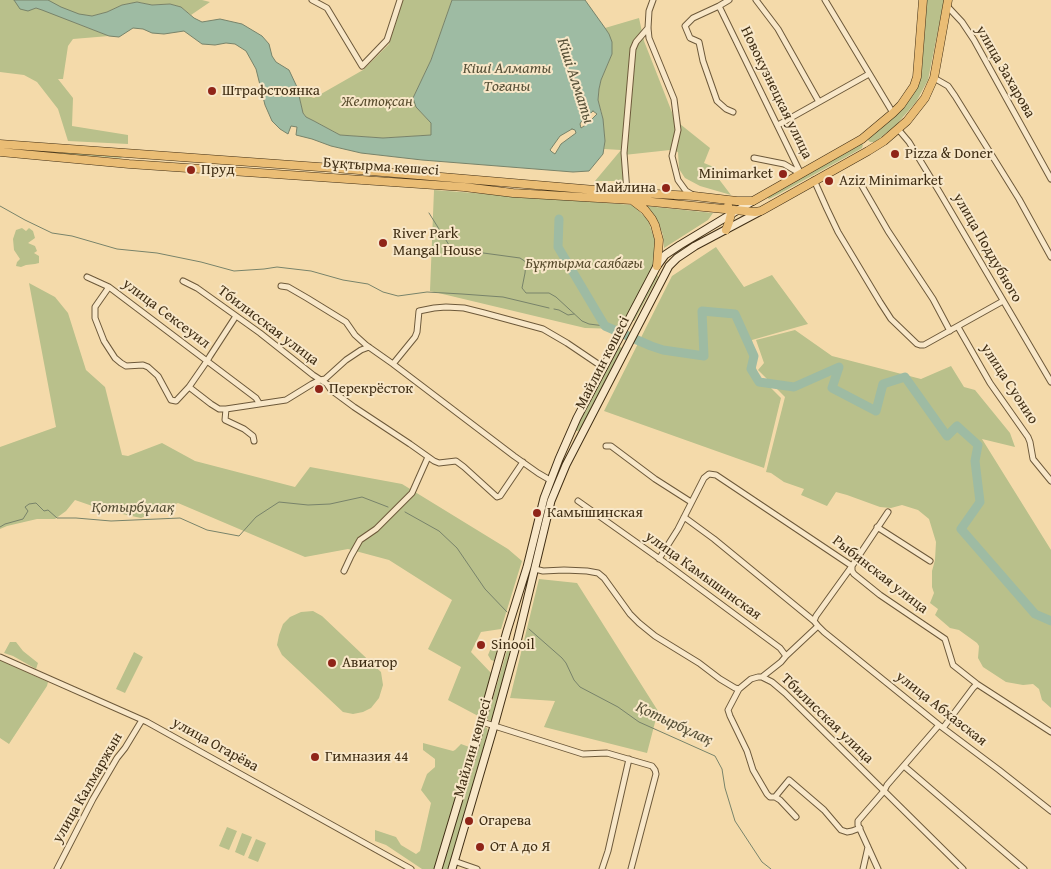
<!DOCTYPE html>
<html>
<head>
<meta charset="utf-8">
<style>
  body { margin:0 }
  canvas { display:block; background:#f4daaa }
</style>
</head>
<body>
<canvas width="1051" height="869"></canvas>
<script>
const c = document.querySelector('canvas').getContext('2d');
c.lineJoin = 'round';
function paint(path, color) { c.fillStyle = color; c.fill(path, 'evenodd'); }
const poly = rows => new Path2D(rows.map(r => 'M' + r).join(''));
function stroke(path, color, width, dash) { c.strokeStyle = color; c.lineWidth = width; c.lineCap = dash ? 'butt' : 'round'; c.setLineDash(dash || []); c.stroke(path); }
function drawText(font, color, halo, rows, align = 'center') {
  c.font = font + ' "Gentium Book Plus",serif'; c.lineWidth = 4; c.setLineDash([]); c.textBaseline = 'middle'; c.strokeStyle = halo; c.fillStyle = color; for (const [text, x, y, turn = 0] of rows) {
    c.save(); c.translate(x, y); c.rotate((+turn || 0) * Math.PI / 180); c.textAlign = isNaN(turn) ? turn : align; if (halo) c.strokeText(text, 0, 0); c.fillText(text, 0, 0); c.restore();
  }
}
const green = poly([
  [0,0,202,0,210,2,191,15,181,7,170,4,152,5,138,2,122,5,107,12,92,16,80,15,73,22,109,36,73,39,68,46,63,79,58,79,73,98,72,126,128,135,128,144,68,141,58,109,37,82,24,75,0,72],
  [402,0,452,0,431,60,413,98,416,107,431,123,431,135,383,138,340,135,314,121,306,117,303,113,297,87,303,94,314,98,363,70,389,44],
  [927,0,944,0,928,80,916,102,896,125,875,142,870,142,868,140,869,137,884,126,895,116,919,81,922,68],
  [639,18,644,41,675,120,710,148,704,163,716,168,715,174,731,195,700,186,685,178,679,169,678,152,670,150,624,155,621,151,624,181,595,181,621,150,604,149,605,141,602,114,598,100,599,89,601,80,612,54,612,47,609,34,605,28],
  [861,143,863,145,862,148,857,151,779,194,769,199,767,197],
  [0,146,120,155,122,157,121,158,0,149],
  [434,190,633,205,648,220,655,241,655,262,620,329,585,328,430,291],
  [646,206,713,213,708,220,664,248,663,235,658,221],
  [22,228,26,231,29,228,33,231,35,238,28,243,35,246,37,251,34,253,39,256,39,263,35,264,26,265,21,267,16,266,17,262,20,259,14,250,13,239,16,230],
  [716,247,744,287,772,275,808,324,752,340,757,374,781,398,764,468,604,411,672,276],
  [656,271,658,277,634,321,631,321],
  [29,283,55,297,68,313,86,370,105,387,122,455,128,456,162,443,195,461,295,487,310,467,402,484,508,549,522,561,501,629,481,632,471,652,493,675,480,717,448,700,461,667,428,649,452,600,389,560,348,549,305,557,178,503,141,518,104,510,75,500,66,511,55,519,37,519,7,526,0,529,0,447,56,427],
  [795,330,832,356,921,379,951,366,964,387,975,390,1010,433,1015,447,982,439,1051,550,1051,708,1042,700,1039,689,1033,684,1023,685,1006,682,983,667,978,658,979,646,977,643,959,630,950,628,935,615,938,609,930,603,934,593,932,587,932,571,935,560,936,542,929,519,918,510,902,505,891,508,880,507,847,495,836,492,827,506,801,495,804,489,784,482,771,473,766,472,785,397,758,370,764,363,756,340],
  [618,346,622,348,580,429,578,431,576,431,574,430],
  [539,579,577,583,658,711,647,753,544,727,555,701,510,698],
  [313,611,322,616,381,672,383,685,379,698,371,708,363,712,353,714,343,712,282,655,277,645,279,635,283,624,290,617,301,612],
  [497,640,500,640,494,661,491,660,488,655,493,643],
  [10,642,16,642,23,651,38,663,36,669,13,656,4,653],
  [510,646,511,647,493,718,490,721,488,720,487,718,508,647],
  [134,652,143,657,125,693,116,689],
  [0,660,48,682,47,686,9,744,0,738],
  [484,726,487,728,488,731,450,869,439,869],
  [423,743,453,751,455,750,461,744,472,748,434,869,422,869,386,845,375,841,375,830,396,837,401,845,416,854,420,851,431,803,421,790,427,774,435,767,435,759,423,750],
  [227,827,237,831,229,850,219,846],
  [242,833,252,837,244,856,235,852],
  [256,839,266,843,258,862,248,858]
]);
const water = poly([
  [14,0,48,0,61,7,79,14,92,16,107,12,122,5,137,2,152,5,170,4,181,7,194,18,202,22,220,19,242,24,262,36,269,44,272,56,276,62,289,70,297,87,303,113,306,117,314,121,340,135,383,138,431,135,431,123,416,107,413,98,431,60,452,0,585,0,605,28,609,34,612,42,612,54,601,80,599,89,598,100,603,119,605,141,603,154,589,171,573,172,422,160,361,153,331,146,312,139,296,135,297,127,291,126,288,134,280,129,272,121,265,105,256,69,246,51,235,44,226,43,215,45,202,44,184,31,164,34,152,33,143,29,133,28,119,37,109,36,42,10,36,8,28,11,20,9,14,0],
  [593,111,597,114,587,124,581,128,580,124,581,122,593,111],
  [572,129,575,130,576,133,561,144,555,154,552,152,550,150,560,136,572,129]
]);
const stream = poly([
  [0,206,25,220,52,233,72,236,117,249,157,253,201,262,234,271,264,269,277,267,311,271,343,280,368,284,383,292,398,296,427,292,462,294,503,297,549,308],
  [429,213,449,245,454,249,520,258,526,262,525,273,522,288,526,293,549,293,556,297,582,321,589,324,605,326],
  [554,309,559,310,568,315,574,314],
  [405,512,439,531,457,548,485,589,507,612],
  [0,527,5,524,23,519,28,511,25,507,29,504,36,503,44,511,48,510,57,518,76,518,111,521,180,518,207,530,239,536,256,517,279,502,308,505,330,504,362,497,388,507],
  [529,629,562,658,566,663,574,680,580,687,618,707,639,722,715,756,722,769,725,788,735,821,762,862,771,869]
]);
const river = poly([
  [559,219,558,247,605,326,651,346,663,350,704,356,702,311,735,314,754,356,751,369,759,382,794,387,839,367,832,388,876,411,883,384,905,377,947,436,957,426,978,445,975,461,980,502,961,529,1035,614,1051,621]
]);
const minor = poly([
  [312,0,327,8,362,66,387,40,400,0],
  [653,0,649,11,648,28,649,38,674,99,678,130,672,156,678,180,686,191,693,195],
  [729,0,719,6,693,18,685,26,690,38,699,42,703,61,717,101,726,109,733,112],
  [756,0,778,29,819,102],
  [825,0,893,113],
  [719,6,801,174,784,164,754,158],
  [947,6,962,22,974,40,1051,179],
  [934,78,948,86,955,96,1019,199,1051,257],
  [778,125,869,74],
  [898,129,909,142,940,193,1051,382],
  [814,180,827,209,838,232,880,302,891,319,917,344,920,345,924,345,1003,301],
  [862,186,888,231,933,299,950,331],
  [627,192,624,153,633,49,636,42,648,28],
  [87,277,109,287,256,398,259,403],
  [183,281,197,288,260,333,313,375,327,384,331,390,354,407,410,444,434,461,439,463,456,461,464,467,497,497,500,496,523,462],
  [281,286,288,287,307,298,346,322,355,335,366,345,393,364],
  [109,287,95,307,95,318,104,341,115,358,121,363,126,366,143,365,148,367,158,376,171,400,176,401,189,387,207,361,210,356,236,316],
  [958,327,990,383,1028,437,1030,442,1033,459,1051,481],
  [189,387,211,404,219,409,226,409,286,400,312,384,320,380,325,379,346,360,361,350,369,347],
  [226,409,225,420,244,429,253,436,254,441],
  [606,446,611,446,655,479,691,502],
  [550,480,538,473,514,456,393,364,415,337,417,332,419,311,434,308,446,307,464,308,484,313,543,329,567,343,604,368],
  [578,501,664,562,780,648,786,656,781,662,762,677],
  [684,517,714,539,814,621,818,626],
  [877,527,930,561],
  [659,559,678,529,704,478,709,474,716,475,852,566,852,571,854,574,880,595,945,639,953,665,977,684,1051,732],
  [535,569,543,571,564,570,587,571,598,573,604,578,630,614,639,623,655,636,699,663,720,679,735,688,739,689,751,679,758,677,762,677,772,682,785,693,963,869],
  [344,571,351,556,360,540,376,529,412,493,428,457],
  [814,621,816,616,852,566,888,512],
  [786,656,818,626,824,632,939,725,999,770,1051,811],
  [0,657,147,722,411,869],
  [739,689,728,710,730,716,747,751,753,770,767,794,770,797,775,797,780,800,796,817],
  [482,722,583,754,607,753,652,766,655,770,656,774,631,869],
  [943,728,973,688,977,684],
  [904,766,1024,869],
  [775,797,789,780,824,810,841,830,847,832,852,831,860,828],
  [454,861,477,869],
  [57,869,93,799,117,758,125,748,142,720],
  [602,869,608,851,629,759],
  [863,869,868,847],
  [878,869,858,825,858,821,884,791,887,785,939,725]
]);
const secondary = poly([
  [438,869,474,749,507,631,527,567,544,498,559,459,577,418,657,266,665,255,680,245,753,201],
  [452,869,494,726,516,646,551,501,566,465,669,266,677,258,695,246,759,212]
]);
const primary = poly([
  [0,144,347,169,619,192,694,196,737,201,753,201,862,139,893,113,901,105,914,86,917,77,923,0],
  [0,152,129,164,464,187,513,193,632,200,755,212,761,211,868,151,884,141,907,121,925,98,934,78,948,0],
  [632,200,645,210,652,219,655,225,659,240,657,266],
  [726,230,729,222,731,214,728,206]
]);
const markers = [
  [212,91,5,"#8f2418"],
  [895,154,5,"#8f2418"],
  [191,170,5,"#8f2418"],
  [783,174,5,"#8f2418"],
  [829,181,5,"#8f2418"],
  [666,188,5,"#8f2418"],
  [383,243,5,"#8f2418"],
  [319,389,5,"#8f2418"],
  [537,513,5,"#8f2418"],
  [481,645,5,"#8f2418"],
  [332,663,5,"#8f2418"],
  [315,757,5,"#8f2418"],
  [469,821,5,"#8f2418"],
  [480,847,5,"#8f2418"]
];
const streetNames = [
  ["улица Захарова",1005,72,60],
  ["Новокузнецкая улица",776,93,64],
  ["Бұқтырма көшесі",381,167,4],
  ["улица Поддубного",987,248,60],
  ["улица Сексеуил",166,314,37],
  ["Тбилисская улица",268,326,37],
  ["Майлин көшесі",603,363,-63],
  ["улица Суонио",1009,384,57],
  ["Рыбинская улица",880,575,38],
  ["улица Камышинская",703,576,36],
  ["улица Абхазская",941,709,38],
  ["Тбилисская улица",827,719,44],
  ["улица Огарёва",215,745,29],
  ["Майлин көшесі",473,748,-74],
  ["улица Калмаржын",88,788,-60]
];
const poiNames = [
  ["Штрафстоянка",222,91],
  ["Pizza & Doner",905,154],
  ["Пруд",201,170],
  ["Minimarket",773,174,"right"],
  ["Aziz Minimarket",839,181],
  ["Майлина",656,188,"right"],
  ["River Park",393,234],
  ["Mangal House",393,251],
  ["Перекрёсток",329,389],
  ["Камышинская",547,513],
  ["Sinooil",491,645],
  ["Авиатор",342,663],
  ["Гимназия 44",325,757],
  ["Огарева",479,821],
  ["От А до Я",490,847]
];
const parkNames = [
  ["Желтоқсан",377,102],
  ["Бұқтырма саябағы",584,264]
];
const waterNames = [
  ["Кіші Алматы",507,69],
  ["Тоғаны",507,87],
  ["Кіші Алматы",575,81,72],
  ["Қотырбұлақ",133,508],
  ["Қотырбұлақ",674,724,25]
];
paint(green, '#b9c08b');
paint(water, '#9ebba3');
stroke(water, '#78836a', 1);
stroke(stream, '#78836a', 1);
stroke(river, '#9ebba3', 9);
stroke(minor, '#6d593a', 7);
stroke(secondary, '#402e14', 9);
stroke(primary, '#402e14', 9);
stroke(minor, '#f8e7c8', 5);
stroke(secondary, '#f8e7c8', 7);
stroke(primary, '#eabd75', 8);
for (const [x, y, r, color] of markers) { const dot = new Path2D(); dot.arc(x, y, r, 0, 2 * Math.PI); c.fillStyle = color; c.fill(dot); stroke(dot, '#f8e7c8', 2); }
drawText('15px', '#402e14', '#f8e7c8', streetNames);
drawText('15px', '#402e14', '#f8e7c8', poiNames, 'left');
drawText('italic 15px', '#584b2c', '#f8e7c8', parkNames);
drawText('italic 16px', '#585138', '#f8e7c8', waterNames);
</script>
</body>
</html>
